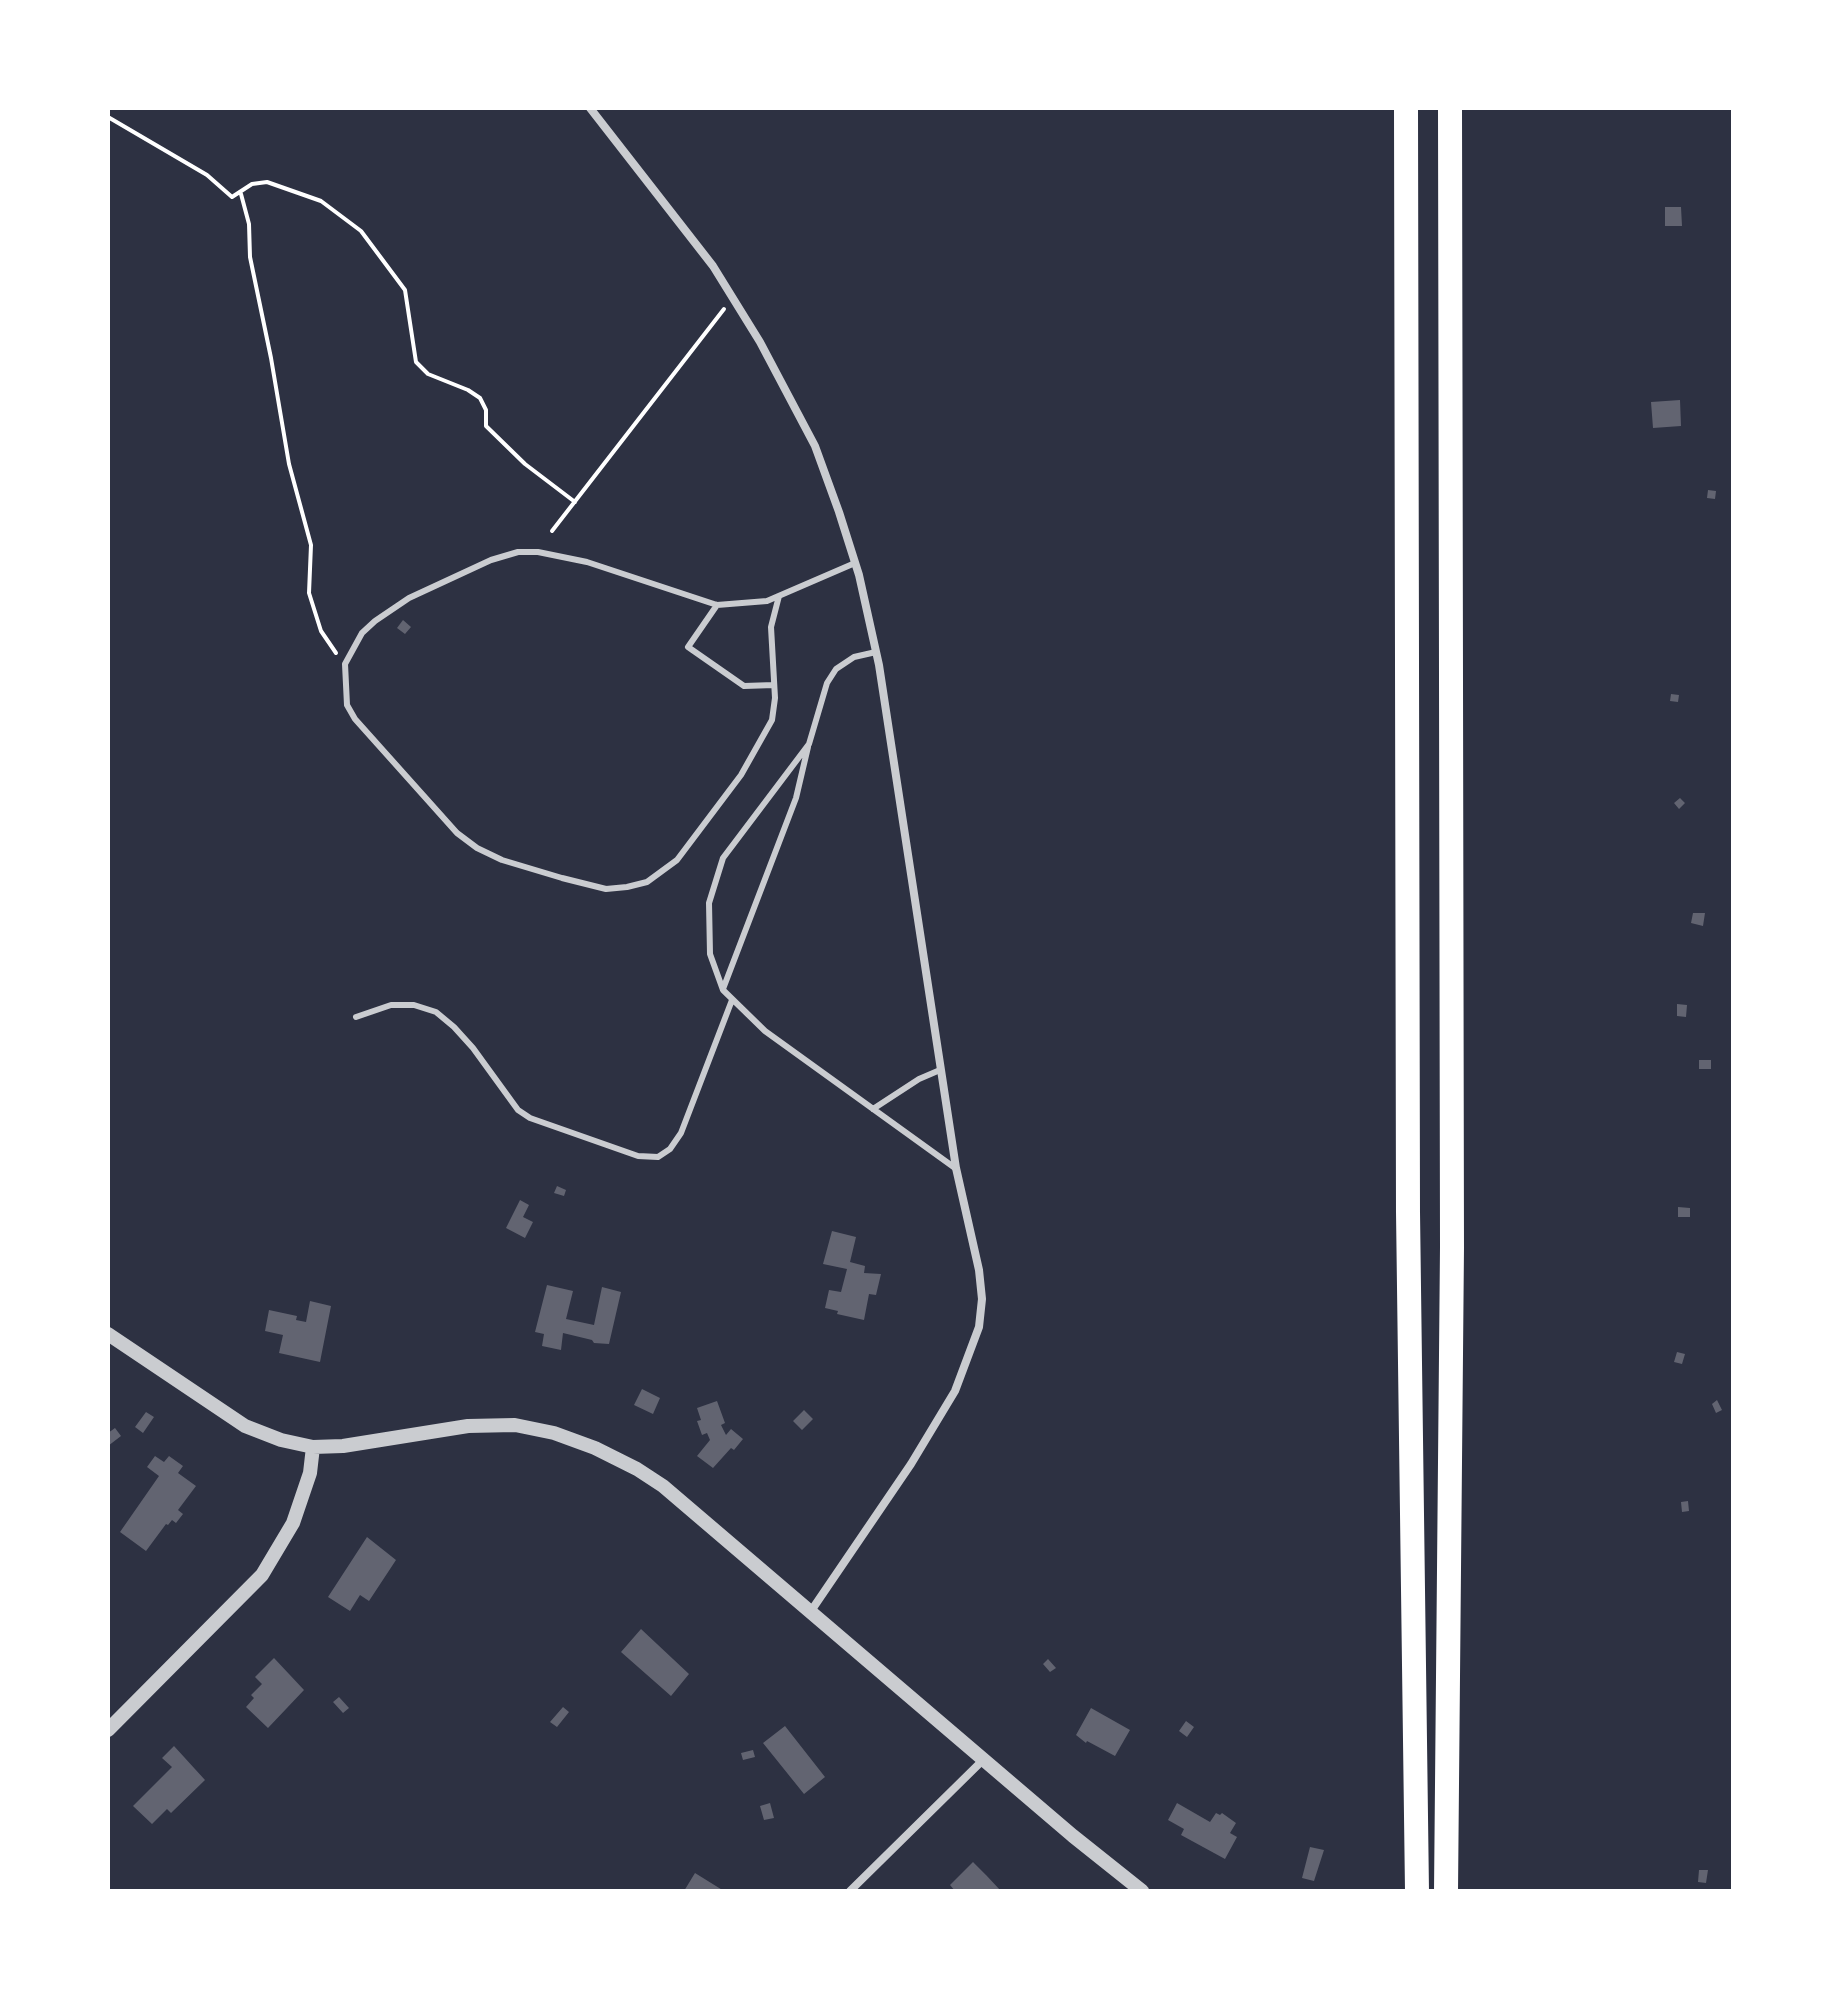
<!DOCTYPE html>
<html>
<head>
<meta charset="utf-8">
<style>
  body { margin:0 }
  #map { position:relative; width:1841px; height:1999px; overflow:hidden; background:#2d3142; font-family:"Titillium Web",sans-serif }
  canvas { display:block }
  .frame { position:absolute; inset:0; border:110px solid #fff; pointer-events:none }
</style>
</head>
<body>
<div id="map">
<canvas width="1841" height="1999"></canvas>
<div class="frame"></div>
</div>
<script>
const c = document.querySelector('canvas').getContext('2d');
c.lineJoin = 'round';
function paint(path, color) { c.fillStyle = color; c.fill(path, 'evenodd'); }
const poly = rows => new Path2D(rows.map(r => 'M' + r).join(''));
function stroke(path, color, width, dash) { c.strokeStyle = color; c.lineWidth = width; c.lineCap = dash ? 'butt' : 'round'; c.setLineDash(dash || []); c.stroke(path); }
const building = poly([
  [1665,207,1681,207,1682,226,1665,226],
  [1680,400,1681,426,1653,428,1651,402],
  [1708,490,1716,491,1715,499,1707,498],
  [403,620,411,627,405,634,397,628],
  [1671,694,1679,695,1678,702,1670,701],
  [1680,798,1685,803,1679,809,1674,803],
  [1693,913,1705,913,1703,926,1691,923],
  [1677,1004,1687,1005,1686,1017,1677,1016],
  [1699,1060,1711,1060,1711,1069,1699,1069],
  [557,1186,566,1190,564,1196,554,1193],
  [520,1200,529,1205,523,1217,533,1222,525,1238,506,1228],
  [1678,1207,1690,1208,1690,1217,1678,1217],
  [832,1231,856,1237,850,1262,865,1266,864,1273,881,1274,876,1295,869,1294,864,1320,837,1314,838,1311,825,1308,829,1290,841,1292,847,1269,823,1264],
  [547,1285,573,1291,566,1319,594,1325,602,1287,621,1292,609,1344,594,1343,592,1340,563,1333,561,1350,542,1346,544,1334,535,1332],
  [310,1301,331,1306,320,1362,279,1353,283,1335,265,1331,269,1310,297,1316,296,1320,306,1322],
  [1677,1352,1685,1354,1682,1364,1674,1362],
  [642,1389,660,1398,653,1414,634,1405],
  [1717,1400,1722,1410,1716,1413,1712,1404],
  [717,1401,725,1423,721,1425,726,1435,731,1429,743,1439,734,1450,731,1448,713,1468,697,1456,710,1440,707,1433,702,1435,697,1421,701,1420,697,1408],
  [804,1410,813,1419,802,1430,793,1421],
  [146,1412,154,1417,143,1433,135,1427],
  [115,1428,121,1436,108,1446,108,1433],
  [155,1456,164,1462,169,1456,183,1466,178,1473,196,1486,178,1510,183,1514,176,1523,172,1520,168,1525,166,1524,146,1551,120,1532,159,1476,147,1467],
  [1688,1501,1689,1511,1682,1512,1681,1502],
  [367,1537,396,1560,369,1601,360,1595,350,1611,328,1597],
  [641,1629,689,1674,671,1696,621,1652],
  [274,1658,304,1690,268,1728,246,1707,254,1698,251,1695,262,1684,255,1677],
  [1048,1659,1056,1668,1050,1672,1043,1664],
  [339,1697,349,1708,343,1713,333,1702],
  [563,1707,569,1712,557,1727,550,1722],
  [1091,1708,1130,1730,1115,1756,1087,1741,1086,1743,1076,1735],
  [1186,1721,1194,1727,1187,1737,1179,1731],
  [785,1726,825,1777,804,1794,763,1743],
  [174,1746,205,1780,171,1813,167,1809,152,1824,133,1806,172,1767,162,1758],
  [753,1750,755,1757,743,1760,741,1753],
  [770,1803,774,1818,764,1820,760,1806],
  [1177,1803,1210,1822,1216,1813,1220,1815,1222,1813,1236,1823,1230,1833,1237,1837,1225,1859,1181,1835,1184,1829,1168,1820],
  [1310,1847,1324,1850,1314,1881,1302,1878],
  [973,1862,986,1875,1001,1891,955,1891,950,1885],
  [1699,1870,1708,1870,1706,1883,1698,1882],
  [695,1873,724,1891,684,1891]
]);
const path = poly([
  [108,117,207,175,232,197,252,184,267,182,321,201,361,231,405,290,416,362,428,374,468,390,480,398,486,410,486,426,525,464,575,502],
  [241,194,249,224,250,257,271,358,289,464,311,545,309,593,321,631,336,653],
  [552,531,724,309]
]);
const service = poly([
  [779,596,771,627,775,698,772,720,741,775,677,860,647,882,627,887,606,889,562,878,502,860,477,848,457,833,355,719,347,705,345,664,362,633,375,621,409,598,491,560,518,552,538,552,587,562,717,605,767,601,855,563],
  [717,605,688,647,744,686,774,685],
  [876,652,854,657,836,669,827,683,809,744,723,858,709,903,710,954,723,990,765,1031,955,1168],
  [723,989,796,798,808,747],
  [356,1017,391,1005,414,1005,436,1012,454,1027,473,1048,518,1110,530,1118,638,1156,658,1157,670,1149,681,1133,732,1000],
  [873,1109,919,1079,940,1070]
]);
const minor = poly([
  [590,108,713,266,760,342,815,446,839,512,859,575,879,665,956,1168,979,1270,982,1299,979,1327,955,1391,911,1464,811,1611],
  [850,1891,983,1760]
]);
const tertiary = poly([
  [108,1334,245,1426,281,1440,313,1447,343,1446,468,1426,515,1425,554,1433,595,1448,637,1469,663,1486,1073,1836,1142,1891],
  [108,1730,262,1575,293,1523,310,1473,313,1447]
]);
const motorway = poly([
  [1406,108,1408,1212,1417,1891],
  [1446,1891,1452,1247,1450,108]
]);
paint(building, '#626471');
stroke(path, '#fff', 4);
stroke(service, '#caccd0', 6);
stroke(minor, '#caccd0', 8);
stroke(tertiary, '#caccd0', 14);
stroke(motorway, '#fff', 24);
</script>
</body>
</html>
